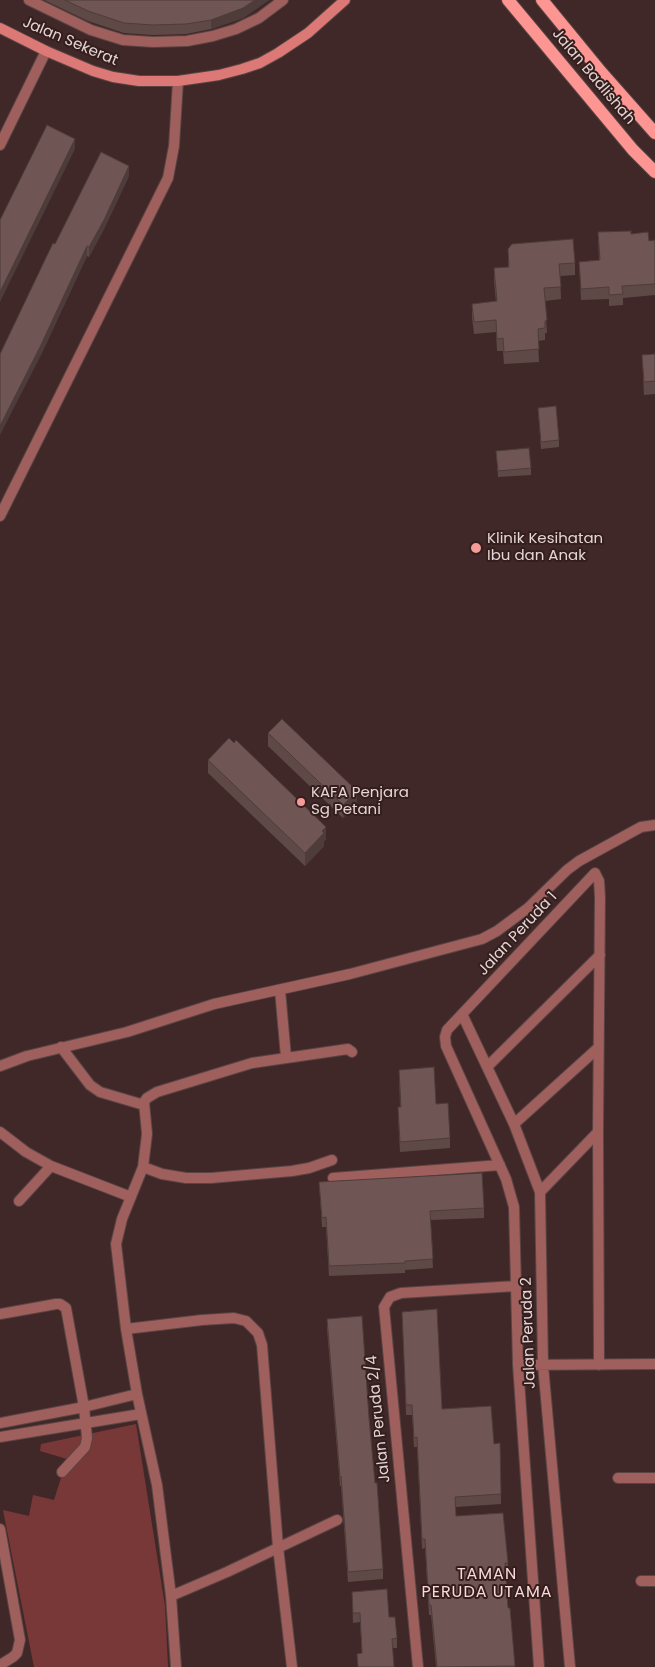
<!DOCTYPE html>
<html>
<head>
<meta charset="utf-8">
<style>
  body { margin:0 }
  canvas { display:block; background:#3f2827 }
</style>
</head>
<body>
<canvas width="655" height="1667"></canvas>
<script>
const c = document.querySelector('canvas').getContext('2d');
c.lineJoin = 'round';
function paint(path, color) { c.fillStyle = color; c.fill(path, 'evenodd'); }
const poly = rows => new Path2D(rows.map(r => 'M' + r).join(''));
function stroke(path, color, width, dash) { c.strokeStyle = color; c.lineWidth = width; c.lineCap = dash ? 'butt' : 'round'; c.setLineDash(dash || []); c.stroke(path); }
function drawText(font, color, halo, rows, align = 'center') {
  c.font = font + ' Poppins,sans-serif'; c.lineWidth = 4; c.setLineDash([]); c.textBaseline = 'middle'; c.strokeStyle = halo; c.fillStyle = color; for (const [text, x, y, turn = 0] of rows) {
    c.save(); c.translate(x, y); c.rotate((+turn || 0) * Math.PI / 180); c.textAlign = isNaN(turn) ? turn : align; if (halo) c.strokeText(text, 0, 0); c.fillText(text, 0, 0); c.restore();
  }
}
const green = poly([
  [136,1424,165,1606,168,1667,34,1667,3,1510,29,1516,33,1495,54,1500,67,1459,40,1451,41,1444]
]);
const street = poly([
  [29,0,91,30,123,40,153,42,187,41,213,36,236,29,259,18,283,0],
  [0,145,46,51],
  [0,516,168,178,174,146,178,81],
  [280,990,286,1057],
  [462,1014,514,1124,540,1192,543,1365,570,1667],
  [61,1047,90,1085,100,1092,144,1105],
  [0,1066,27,1056,127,1032,214,1004,350,974,482,939,497,931,528,908,567,870,579,861,641,827,655,825],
  [487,1067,600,955],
  [514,1124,598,1048],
  [0,1132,26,1152,51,1166,131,1197],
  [143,1167,162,1174,186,1178,211,1178,292,1171,309,1168,332,1160],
  [333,1178,500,1165],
  [540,1192,598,1132],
  [19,1201,51,1166],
  [0,1314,56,1304,60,1304,66,1308,84,1407,87,1438,85,1447,62,1472],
  [126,1329,202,1320,234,1318,246,1321,258,1333,262,1345,278,1547,292,1667],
  [518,1365,655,1364],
  [0,1423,84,1407,137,1394],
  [0,1437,141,1414],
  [618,1478,655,1478],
  [0,1529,20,1640,17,1653,13,1657,0,1665],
  [641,1581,655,1581],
  [171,1596,227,1572,337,1520],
  [176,1667,171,1596,157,1485,137,1394,126,1329,116,1244,122,1219,143,1167,147,1134,144,1102,147,1098,157,1092,252,1063,348,1049,352,1052],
  [418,1667,384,1307,390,1297,401,1293,516,1286],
  [539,1667,518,1365,514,1207,506,1179,446,1046,445,1037,447,1030,595,873,599,881,600,897,598,1132,599,1365]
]);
const secondary = poly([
  [0,28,46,51,93,71,113,77,139,81,178,81,219,75,242,69,260,63,278,53,308,33,345,0]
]);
const primary = poly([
  [508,0,633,150,655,172],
  [542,0,601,72,655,133]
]);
const wall = poly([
  [44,0,269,0,243,18,211,29,186,34,153,35,124,33,88,21],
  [129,176,104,229,89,257,87,256,40,357,55,244],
  [598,232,631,234,649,241,655,240,655,295,623,298,623,305,609,306,609,299,581,300,579,262,599,260],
  [508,249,575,263,575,275,560,276,561,299,545,301,547,333,545,333,545,340,538,341,539,362,504,364,503,351,497,351,496,332,474,334,472,317,472,304,496,302,494,281,494,268,508,267],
  [655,354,655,394,644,395,642,355],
  [538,408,559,440,559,447,541,449],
  [496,451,531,468,531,475,498,477],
  [268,733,357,803,343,818,268,746],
  [208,760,326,839,324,841,324,846,305,866,208,773],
  [399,1070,436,1104,450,1138,450,1148,400,1152,398,1117,398,1107,400,1107],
  [319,1182,484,1208,484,1218,430,1220,433,1268,405,1270,405,1273,329,1276,326,1227,322,1227],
  [402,1312,442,1409,494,1444,500,1443,501,1504,456,1507,456,1516,508,1563,508,1573,505,1573,508,1608,510,1608,515,1667,436,1667,431,1615,429,1615,425,1548,422,1549,417,1447,414,1447,412,1415,406,1415],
  [327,1319,369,1418,383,1569,383,1579,348,1582,341,1486,340,1486,327,1329],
  [352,1592,389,1617,397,1638,397,1648,392,1648,394,1667,358,1667,357,1654,362,1653,360,1622,353,1623]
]);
const shadedWall = poly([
  [255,0,269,0,243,18,211,29,211,20],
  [75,139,75,149,0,302,0,292],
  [129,166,129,176,104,229,89,257,89,247],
  [87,246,87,256,40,357,0,435,0,426],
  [357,791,357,803,343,818,343,805],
  [326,827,326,839,324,841,324,846,305,866,305,853,322,831]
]);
const building = poly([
  [65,0,255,0,243,8,211,20,186,24,153,25,124,23,88,11,65,0],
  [47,125,75,139,0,292,0,220,47,125],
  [101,152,129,166,104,220,89,247,87,246,40,347,0,426,0,354,53,243,55,244,101,152],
  [631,231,631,234,648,232,649,241,655,240,655,284,622,286,623,294,609,295,609,287,581,289,579,262,600,260,598,232,631,231],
  [573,239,575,263,559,264,561,287,544,288,547,320,545,321,545,328,538,329,539,349,504,352,503,338,497,339,496,320,474,322,472,304,497,301,494,268,509,267,508,249,512,244,573,239],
  [655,354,655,381,644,382,642,355,655,354],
  [556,406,559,440,541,442,538,408,556,406],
  [529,448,531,468,498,471,496,451,529,448],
  [282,719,357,791,343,805,268,733,282,719],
  [229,738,234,743,236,740,326,827,322,831,324,833,305,853,208,760,229,738],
  [434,1067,436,1104,448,1103,450,1138,400,1142,398,1107,401,1107,399,1070,434,1067],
  [482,1173,484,1208,430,1211,433,1259,405,1261,405,1263,329,1266,326,1217,322,1218,319,1182,482,1173],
  [437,1309,442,1409,491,1406,494,1444,500,1443,501,1494,455,1497,456,1516,503,1513,508,1563,505,1563,508,1608,510,1608,515,1666,437,1667,431,1605,429,1605,425,1539,422,1539,417,1437,414,1438,412,1405,406,1405,402,1312,437,1309],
  [362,1316,369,1418,375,1483,377,1483,383,1569,348,1572,341,1476,340,1477,327,1319,362,1316],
  [387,1589,389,1617,395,1617,397,1638,392,1639,394,1667,358,1667,357,1654,362,1653,360,1613,353,1613,352,1592,387,1589]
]);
const markers = [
  [476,548,6,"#f59b98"],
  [301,802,5,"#f59b98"]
];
const streetNames = [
  ["Jalan Sekerat",70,42,23],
  ["Jalan Badlishah",593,77,50],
  ["Jalan Peruda 1",518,934,-47],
  ["Jalan Peruda 2",529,1333,-92],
  ["Jalan Peruda 2/4",379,1419,-96]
];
const poiNames = [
  ["Klinik Kesihatan",487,539],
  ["Ibu dan Anak",487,556],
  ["KAFA Penjara",311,793],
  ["Sg Petani",311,810]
];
const neighbourhoodNames = [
  ["TAMAN",487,1575],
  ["PERUDA UTAMA",487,1593]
];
paint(green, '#793838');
stroke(street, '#594443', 12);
stroke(secondary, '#594443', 12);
stroke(primary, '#594443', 14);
stroke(street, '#9e5f5d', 10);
stroke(secondary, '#dc7876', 10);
stroke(primary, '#fd9592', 12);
paint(wall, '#5f4947');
paint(shadedWall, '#4e3c3a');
paint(building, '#6f5553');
stroke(building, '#4e3c3a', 1);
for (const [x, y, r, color] of markers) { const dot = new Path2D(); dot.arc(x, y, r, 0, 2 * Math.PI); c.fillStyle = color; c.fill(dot); stroke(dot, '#341e1d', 2); }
drawText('15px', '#e4d5d4', '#341e1d', streetNames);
drawText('15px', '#e4d5d4', '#341e1d', poiNames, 'left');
c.letterSpacing = '1px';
drawText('16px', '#fadad8', '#341e1d', neighbourhoodNames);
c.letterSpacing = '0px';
</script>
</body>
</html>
